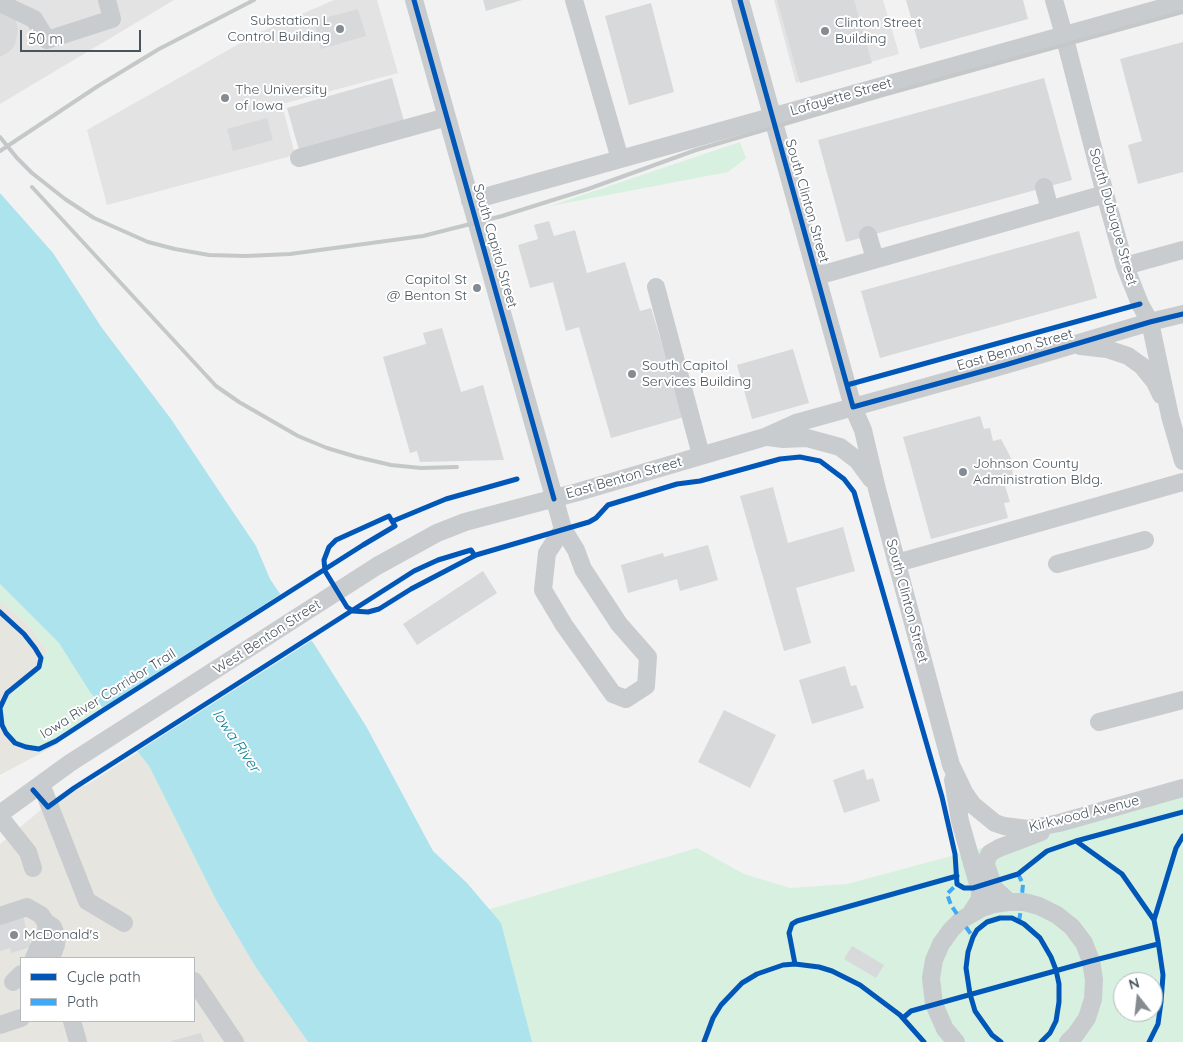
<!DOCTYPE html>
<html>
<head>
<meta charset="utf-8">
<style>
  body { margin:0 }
  #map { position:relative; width:1183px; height:1042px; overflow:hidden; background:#f2f2f2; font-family:Quicksand,sans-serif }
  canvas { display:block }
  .legend { position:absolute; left:20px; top:957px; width:175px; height:65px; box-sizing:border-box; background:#fff; border:1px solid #b6bbbf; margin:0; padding:6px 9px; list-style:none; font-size:15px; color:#49555e }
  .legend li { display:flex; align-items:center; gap:10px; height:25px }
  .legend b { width:25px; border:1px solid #b6bbbf }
  .north { position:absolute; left:1113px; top:972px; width:50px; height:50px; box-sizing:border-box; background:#fff; border:1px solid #b6bbbf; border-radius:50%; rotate:344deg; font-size:14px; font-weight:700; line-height:20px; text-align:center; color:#49555e }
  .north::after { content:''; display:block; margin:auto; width:18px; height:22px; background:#848c92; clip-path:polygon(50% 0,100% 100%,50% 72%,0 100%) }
  .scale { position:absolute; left:20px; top:30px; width:121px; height:22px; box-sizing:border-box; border:2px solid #49555e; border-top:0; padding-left:6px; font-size:15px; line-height:18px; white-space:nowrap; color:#49555e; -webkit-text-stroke:4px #fff; paint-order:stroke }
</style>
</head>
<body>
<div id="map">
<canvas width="1183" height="1042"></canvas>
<ul class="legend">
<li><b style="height:6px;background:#0057b8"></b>Cycle path</li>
<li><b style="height:6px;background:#3fa9f5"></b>Path</li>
</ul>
<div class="north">N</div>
<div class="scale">50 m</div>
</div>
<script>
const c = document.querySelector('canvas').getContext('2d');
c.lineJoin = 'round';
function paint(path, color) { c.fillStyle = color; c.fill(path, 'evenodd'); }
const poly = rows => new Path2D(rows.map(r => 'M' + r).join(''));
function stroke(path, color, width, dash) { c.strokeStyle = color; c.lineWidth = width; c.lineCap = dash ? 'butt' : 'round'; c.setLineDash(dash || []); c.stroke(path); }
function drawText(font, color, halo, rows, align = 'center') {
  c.font = font + ' Quicksand,sans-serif'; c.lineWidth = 4; c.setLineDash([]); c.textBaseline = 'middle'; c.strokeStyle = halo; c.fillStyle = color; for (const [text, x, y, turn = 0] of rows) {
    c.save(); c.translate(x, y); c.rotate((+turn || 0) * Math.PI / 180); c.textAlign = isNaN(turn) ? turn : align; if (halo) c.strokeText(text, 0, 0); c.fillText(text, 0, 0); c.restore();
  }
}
const commercial = poly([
  [0,601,19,616,32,629,48,652,42,656,39,667,7,693,15,743,26,747,39,749,56,741,58,744,0,775],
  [138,752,149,766,216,900,255,966,308,1042,0,1042,0,844,55,798,81,781,85,786],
  [21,958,194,958,194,1021,21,1021]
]);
const education = poly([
  [0,0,174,0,0,104],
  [334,0,377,0,398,73,282,104,295,155,107,205,87,130,260,32],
  [774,0,883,0,899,54,796,83]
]);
const green = poly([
  [740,142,746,158,728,172,550,206],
  [0,584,59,643,101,709,55,739,56,741,39,749,26,747,15,743,6,733,2,725,0,708,7,693,39,667,42,656,48,652,32,629,19,616,0,601],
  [1183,794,1183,1042,510,1042,470,915,697,848,744,874,790,888,847,884],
  [1123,982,1153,982,1153,1012,1123,1012]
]);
const water = poly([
  [0,193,53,253,102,328,171,419,231,509,256,546,270,579,316,647,366,726,433,851,467,883,501,923,532,1042,308,1042,255,966,216,900,149,766,90,692,59,643,0,584]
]);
const pier = poly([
  [282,593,314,639,135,753,101,709]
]);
const building = poly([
  [483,0,522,0,486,11],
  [777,0,854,0,872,63,800,83],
  [906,0,1023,0,1028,19,920,49],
  [651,3,674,92,629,105,605,16],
  [0,7,11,14,16,21,18,29,15,45,9,52,0,57],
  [358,9,366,36,321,49,314,21],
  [1183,42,1183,172,1138,184,1128,145,1142,141,1120,59],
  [392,78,404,121,299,150,287,108],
  [1044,78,1072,180,846,242,818,140],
  [267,118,273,140,233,151,227,129],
  [549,221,554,236,575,230,587,273,625,262,640,311,651,308,684,417,611,438,579,327,566,331,553,282,530,288,518,245,538,239,534,225],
  [1079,231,1097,298,880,358,861,291],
  [442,328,461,392,483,385,504,460,420,462,417,451,410,453,383,357,426,344,423,333],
  [793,349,809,403,752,419,737,365],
  [980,416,984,429,990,428,993,441,1001,439,1012,460,1013,485,1005,486,1010,502,1004,503,1008,518,931,539,903,437],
  [773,487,788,543,843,527,855,571,796,588,811,643,784,651,740,496],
  [708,545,718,580,680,591,677,579,628,593,621,565,663,553,664,557],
  [483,571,497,593,417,645,403,624],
  [845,666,851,686,856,685,864,708,812,724,799,680],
  [724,710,776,735,750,788,698,762],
  [864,769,867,780,873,778,880,801,844,813,833,780],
  [23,916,31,947,11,953,10,948,0,951,0,922],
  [852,946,884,965,876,978,844,959],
  [201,1033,204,1042,171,1042,171,1041]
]);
const minor = poly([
  [414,0,563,529,576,550,583,569,619,624,648,657,646,686,626,699,613,694,564,625,543,590,547,553,563,529],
  [574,0,620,159],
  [740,0,853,407,863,430,877,489,951,765,964,792,973,805,995,823,1004,826,1028,829,1059,823,1183,788],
  [1054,0,1064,35,1105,194,1125,266,1140,304,1150,322,1170,416,1183,461],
  [0,3,34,19,47,40,112,19,107,0],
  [299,158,447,117],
  [1044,187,1050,210],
  [470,201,1183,2],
  [868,235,875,259],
  [1125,266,1183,250],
  [817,276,1105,194],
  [656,287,701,455],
  [1080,346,1107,349,1128,356,1142,366,1155,382,1161,395],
  [768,437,783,439,807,438,840,447,857,460,871,479],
  [897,563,1183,482],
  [1057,564,1145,540],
  [1099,722,1183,700],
  [953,780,960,821,980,891,980,899,971,913],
  [41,784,87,901,124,923],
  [0,814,70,763,377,566,437,533,465,522,578,492,765,437,796,423,1005,365,1150,322,1183,314],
  [0,817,28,852,33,868],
  [1009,902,994,888,986,865,987,859,990,853,999,848,1041,832],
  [0,916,27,907,41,915,45,921,47,929,34,958],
  [46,922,53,927,57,937,56,945,51,958],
  [194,981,235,1042],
  [13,982,21,974],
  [72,1021,78,1042],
  [0,1025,21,1018],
  [956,1042,945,1029,934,1004,931,978,934,960,941,944,951,930,961,920,982,908,994,904,1009,902,1024,902,1039,906,1057,915,1072,927,1084,943,1091,961,1094,980,1093,999,1087,1018,1076,1034,1068,1042]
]);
const rail = poly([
  [0,137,17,158,32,173,65,199,94,218,148,242,175,249,209,255,246,256,290,254,423,236,502,216,588,189,696,150,883,95,1183,12],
  [0,151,98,86,159,49,254,0],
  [32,187,216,386,239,402,298,436,327,448,357,457,391,465,421,468,457,467]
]);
const quiet = poly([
  [1018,874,1023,884,1022,895],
  [957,914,951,905,947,894,957,884],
  [1019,921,1021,909],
  [966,927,973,937]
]);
const cycleway = poly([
  [414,0,554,499],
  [740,0,853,407,1005,365,1150,322,1183,314],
  [847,385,1140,304],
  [393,521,446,499,517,479],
  [0,612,24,634,35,648,41,658,39,667,7,693,0,708,2,725,6,733,15,743,26,747,39,749,56,741,102,711,363,545,395,526,389,516,336,540,329,547,324,560,325,571,347,607,353,611,368,612,379,609,411,589,476,555,589,522,596,518,608,505,677,484,700,481,780,459,800,457,820,461,844,479,854,492,942,797,955,854,957,884,964,888,973,888,1018,874,1047,851,1076,841,1122,874,1154,920,1158,941,1163,975,1161,1002,1158,1024,1149,1042],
  [33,790,48,807,74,788,414,571,438,560,471,550,473,553],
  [1076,841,1183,812],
  [1154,920,1176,848,1183,836],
  [795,964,789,933,792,924,797,921,957,876],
  [903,1018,911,1011,1091,961,1158,944],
  [704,1042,713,1018,721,1005,742,983,757,974,783,965,795,964,819,967,832,971,860,985,900,1015,924,1042],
  [1001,1042,992,1035,975,1011,970,994,966,968,968,952,973,937,977,930,987,922,1000,918,1012,918,1024,924,1040,938,1051,957,1056,970,1059,984,1059,1002,1056,1021,1050,1033,1041,1042]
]);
const markers = [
  [340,29,5,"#848c92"],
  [825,31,5,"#848c92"],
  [225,98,5,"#848c92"],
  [477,288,5,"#848c92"],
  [632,374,5,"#848c92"],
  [963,472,5,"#848c92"],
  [14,935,5,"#848c92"]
];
const poiNames = [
  ["Substation L",330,21,"right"],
  ["Control Building",330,37,"right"],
  ["Clinton Street",835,23],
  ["Building",835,39],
  ["The University",235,90],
  ["of Iowa",235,106],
  ["Capitol St",467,280,"right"],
  ["@ Benton St",467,296,"right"],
  ["South Capitol",642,366],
  ["Services Building",642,382],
  ["Johnson County",973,464],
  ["Administration Bldg.",973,480],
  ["McDonald's",24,935]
];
const streetNames = [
  ["Lafayette Street",841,97,-16],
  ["South Clinton Street",807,201,74],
  ["South Dubuque Street",1113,217,74],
  ["South Capitol Street",495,246,74],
  ["East Benton Street",1015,350,-16],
  ["East Benton Street",624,478,-16],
  ["South Clinton Street",907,601,75],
  ["West Benton Street",267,637,-33],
  ["Iowa River Corridor Trail",108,694,-32],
  ["Kirkwood Avenue",1084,814,-14]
];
const waterNames = [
  ["Iowa River",236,741,56]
];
paint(commercial, '#e6e5e0');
paint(education, '#e4e3e4');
paint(green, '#d7f0df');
paint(water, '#ade3ed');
paint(pier, '#f2f2f2');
paint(building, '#d8d9da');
stroke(minor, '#c9ccce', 18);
stroke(rail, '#c5c8c9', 4);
stroke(quiet, '#3fa9f5', 4, [8, 4]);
stroke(cycleway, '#0057b8', 5);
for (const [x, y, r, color] of markers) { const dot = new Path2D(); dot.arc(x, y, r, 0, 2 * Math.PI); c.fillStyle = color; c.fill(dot); stroke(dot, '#fff', 2); }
drawText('14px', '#49555e', '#fff', poiNames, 'left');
drawText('14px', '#49555e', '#fff', streetNames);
drawText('italic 15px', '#0f8094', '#fff', waterNames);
</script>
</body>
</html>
